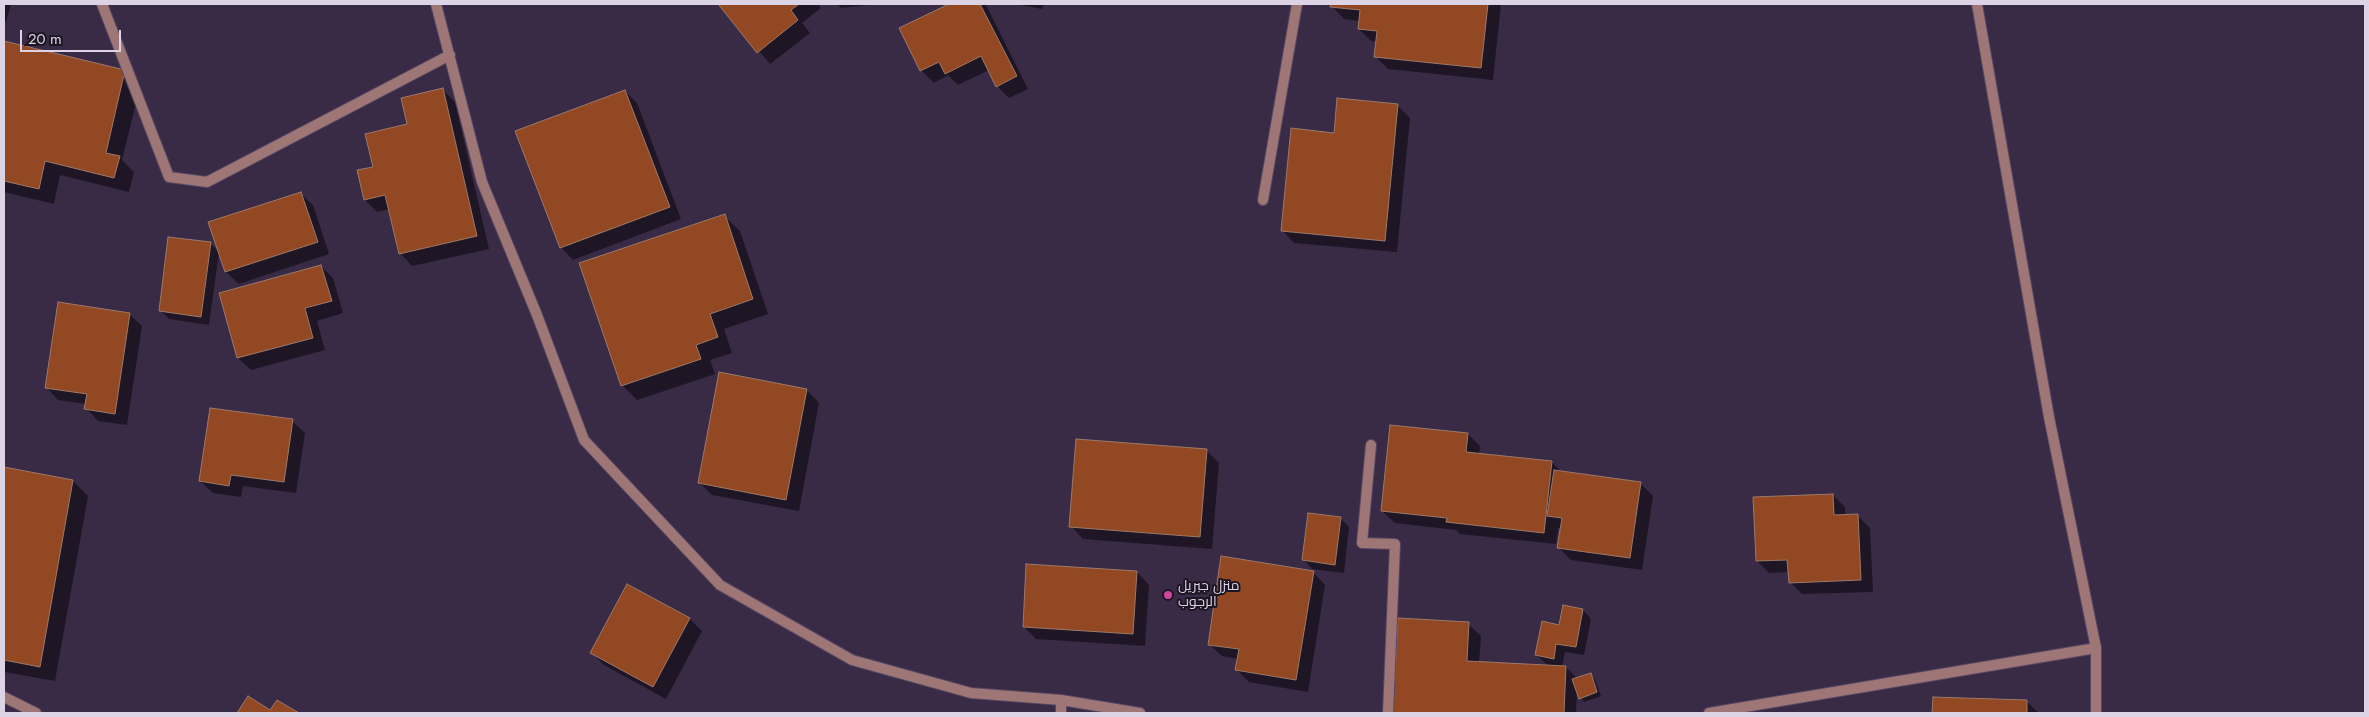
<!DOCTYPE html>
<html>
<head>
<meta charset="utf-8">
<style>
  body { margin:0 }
  #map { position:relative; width:2369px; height:717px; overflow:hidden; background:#392a45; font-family:Jost,sans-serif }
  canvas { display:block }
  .frame { position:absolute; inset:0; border:5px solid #dcd3e4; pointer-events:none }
  .scale { position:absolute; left:20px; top:30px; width:101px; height:22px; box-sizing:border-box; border:2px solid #dcd3e4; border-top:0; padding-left:6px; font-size:15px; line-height:18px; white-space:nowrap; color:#dcd3e4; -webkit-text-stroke:4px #1d1622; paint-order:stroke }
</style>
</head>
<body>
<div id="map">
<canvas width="2369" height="717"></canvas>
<div class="frame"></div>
<div class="scale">20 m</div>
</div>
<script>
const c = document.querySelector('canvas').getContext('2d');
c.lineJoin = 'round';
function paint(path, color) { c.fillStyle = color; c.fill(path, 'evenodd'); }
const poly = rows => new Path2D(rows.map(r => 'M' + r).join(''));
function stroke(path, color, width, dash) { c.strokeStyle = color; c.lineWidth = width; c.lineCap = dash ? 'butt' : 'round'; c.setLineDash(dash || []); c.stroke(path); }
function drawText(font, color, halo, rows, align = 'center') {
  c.font = font + ' Jost,Cairo,sans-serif'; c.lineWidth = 4; c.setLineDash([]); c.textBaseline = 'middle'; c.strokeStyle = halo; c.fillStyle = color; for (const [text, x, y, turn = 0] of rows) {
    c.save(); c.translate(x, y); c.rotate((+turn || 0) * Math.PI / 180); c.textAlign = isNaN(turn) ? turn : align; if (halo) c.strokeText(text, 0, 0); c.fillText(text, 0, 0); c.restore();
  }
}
const shadow = poly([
  [4,4,11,4,6,22,4,21],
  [719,4,818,4,821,8,802,23,810,33,770,64],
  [837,4,877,4,841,8],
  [952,4,986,5,1028,89,1009,98,997,86,989,70,958,85,948,75,934,83,921,70,901,29],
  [1015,4,1044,4,1042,9],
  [1332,4,1501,4,1493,80,1388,69,1375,56,1377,42,1371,41,1359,29,1360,21,1344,19,1332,6],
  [4,42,125,71,140,87,122,160,134,172,129,192,60,175,54,204,4,192],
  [443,90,455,102,489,249,412,266,400,253,390,209,377,212,365,200,358,171,374,168,408,125],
  [625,91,637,103,681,219,573,260,561,247],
  [1397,105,1410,118,1397,252,1294,243,1282,230,1335,134],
  [300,193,313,205,329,254,239,284,226,272],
  [724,216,740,231,768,314,724,329,732,353,710,360,715,374,637,400,622,385],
  [210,243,219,252,209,325,169,319,161,311],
  [321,266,333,278,343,313,317,321,325,350,251,370,238,358,221,294],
  [129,314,142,326,127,425,98,421,86,408,86,404,58,400,46,387],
  [720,374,807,390,819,403,799,511,712,495,700,483],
  [292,421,305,433,296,493,243,486,241,497,213,493,200,481],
  [1468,434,1480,446,1479,454,1552,462,1561,472,1640,483,1653,496,1642,570,1571,560,1559,548,1561,528,1558,528,1556,544,1460,534,1456,530,1395,523,1382,511],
  [1206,450,1219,463,1212,549,1083,539,1071,526],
  [4,469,73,481,88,496,55,681,4,672],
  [1833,495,1845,507,1845,516,1857,515,1870,528,1873,592,1802,594,1790,582,1789,572,1769,573,1757,561],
  [1340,518,1349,527,1344,573,1312,569,1304,560],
  [1137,572,1149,585,1145,646,1036,639,1024,627],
  [1313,572,1325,585,1308,692,1249,682,1237,670,1238,659,1222,656,1209,644],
  [627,586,690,619,702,631,666,699,604,665,592,653],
  [1564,606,1583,610,1591,619,1584,655,1565,652,1562,667,1566,667,1578,679,1590,674,1594,678,1601,696,1584,702,1577,691,1576,713,1395,713,1399,620,1468,624,1481,636,1479,663,1551,666,1545,663,1536,654,1560,626],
  [248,698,271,712,277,702,296,713,239,713],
  [1934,699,2026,701,2039,713,1934,713]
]);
const building = poly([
  [718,4,799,4,791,10,798,20,757,53,718,4],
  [949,4,980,4,1017,76,996,87,981,56,945,74,939,62,920,71,899,28,949,4],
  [1331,4,1488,4,1481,68,1374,57,1377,31,1358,29,1360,10,1330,7,1331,4],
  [4,41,125,70,106,153,120,156,114,178,45,161,39,189,4,181,4,41],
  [443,88,477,236,399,254,385,195,364,200,357,170,373,167,365,134,407,124,401,98,443,88],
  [625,90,670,207,560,248,515,131,625,90],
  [1337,98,1398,104,1385,241,1281,231,1291,128,1334,133,1337,98],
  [301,192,318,242,225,272,208,222,301,192],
  [725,214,753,299,710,314,718,337,696,345,701,359,621,386,579,263,725,214],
  [168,237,211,242,201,317,159,311,168,237],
  [321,265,332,301,305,308,313,338,237,358,219,293,321,265],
  [58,302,130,313,115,414,84,409,87,394,45,388,58,302],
  [719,372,807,389,786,500,698,483,719,372],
  [210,408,293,419,284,482,231,475,229,486,199,481,210,408],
  [1390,425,1468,433,1466,452,1552,461,1544,533,1446,522,1447,518,1381,511,1390,425],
  [1076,439,1207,449,1200,537,1069,527,1076,439],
  [4,467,73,480,40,667,4,660,4,467],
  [1554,470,1641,482,1630,558,1557,548,1562,518,1547,516,1554,470],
  [1833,494,1834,515,1858,514,1861,580,1789,583,1787,560,1756,561,1753,497,1833,494],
  [1308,513,1341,517,1335,565,1302,560,1308,513],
  [1221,556,1314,571,1296,680,1235,670,1239,649,1208,645,1221,556],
  [1026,564,1137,571,1133,634,1023,627,1026,564],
  [627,584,690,618,653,687,590,653,627,584],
  [1563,605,1583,609,1576,647,1556,644,1554,659,1535,655,1542,621,1559,625,1563,605],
  [1398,618,1469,622,1467,661,1566,666,1564,713,1393,713,1398,618],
  [1591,673,1597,692,1579,699,1572,679,1591,673],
  [248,696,270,710,277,700,299,713,237,713,248,696],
  [1933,697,2027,700,2027,713,1932,713,1933,697]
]);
const service = poly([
  [1263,200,1297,4],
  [1371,445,1362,543,1395,544,1388,713]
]);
const minor = poly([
  [102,4,169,177,207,182,450,55],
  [436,4,482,182,537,315,584,440,720,585,852,660,971,693,1061,700,1140,713],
  [4,697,36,713],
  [1061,713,1061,700],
  [1709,713,2096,648]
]);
const tertiary = poly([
  [1977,4,2049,417,2096,648,2096,713]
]);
const markers = [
  [1168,595,5,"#d1479c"]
];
const poiNames = [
  ["منزل جبريل",1178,587],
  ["الرجوب",1178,603]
];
paint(shadow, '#0007');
paint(building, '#924923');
stroke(building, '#9c7969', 1);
stroke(service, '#564862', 12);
stroke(minor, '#564862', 12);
stroke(tertiary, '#564862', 12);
stroke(service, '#9e7676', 10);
stroke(minor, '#9e7676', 10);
stroke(tertiary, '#9e7676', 10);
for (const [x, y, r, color] of markers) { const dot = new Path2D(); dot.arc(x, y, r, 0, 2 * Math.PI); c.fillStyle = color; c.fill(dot); stroke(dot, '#1d1622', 2); }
drawText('14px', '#dcd3e4', '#1d1622', poiNames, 'left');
</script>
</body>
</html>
